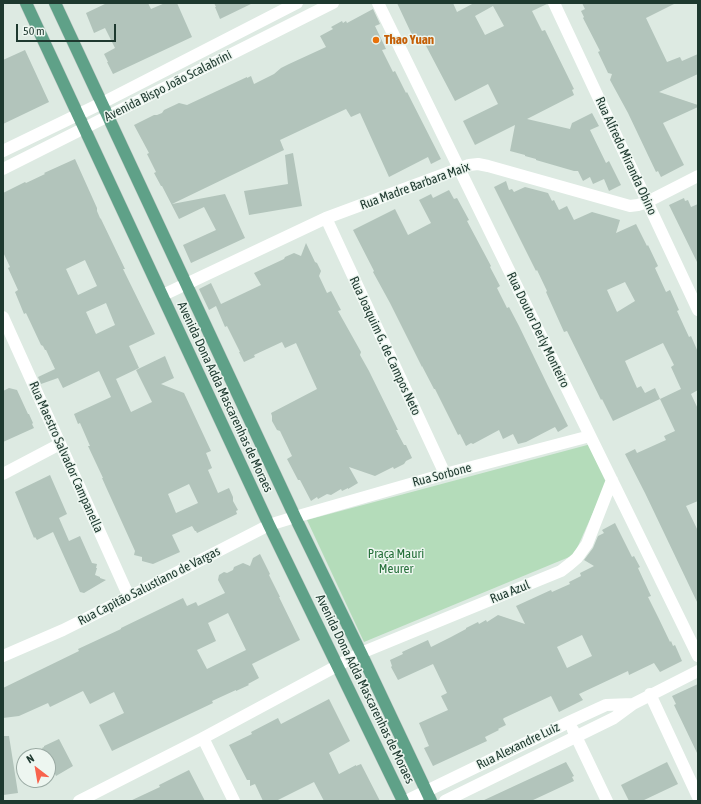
<!DOCTYPE html>
<html>
<head>
<meta charset="utf-8">
<style>
  body { margin:0 }
  #map { position:relative; width:701px; height:804px; overflow:hidden; background:#ddeae2; font-family:"Asap Condensed",sans-serif }
  canvas { display:block }
  .frame { position:absolute; inset:0; border:4px solid #1e392f; pointer-events:none }
  .north { position:absolute; left:16px; top:748px; width:40px; height:40px; box-sizing:border-box; background:#edf6f0; border:1px solid #9aaaa3; border-radius:50%; rotate:329deg; font-size:11px; font-weight:700; line-height:16px; text-align:center; color:#1e392f }
  .north::after { content:''; display:block; margin:auto; width:14px; height:18px; background:#f8634d; clip-path:polygon(50% 0,100% 100%,50% 72%,0 100%) }
  .scale { position:absolute; left:16px; top:24px; width:100px; height:18px; box-sizing:border-box; border:2px solid #1e392f; border-top:0; padding-left:5px; font-size:12px; line-height:14px; white-space:nowrap; color:#1e392f; -webkit-text-stroke:3px #edf6f0; paint-order:stroke }
</style>
</head>
<body>
<div id="map">
<canvas width="701" height="804"></canvas>
<div class="frame"></div>
<div class="north">N</div>
<div class="scale">50 m</div>
</div>
<script>
const c = document.querySelector('canvas').getContext('2d');
c.lineJoin = 'round';
function paint(path, color) { c.fillStyle = color; c.fill(path, 'evenodd'); }
const poly = rows => new Path2D(rows.map(r => 'M' + r).join(''));
function stroke(path, color, width, dash) { c.strokeStyle = color; c.lineWidth = width; c.lineCap = dash ? 'butt' : 'round'; c.setLineDash(dash || []); c.stroke(path); }
function drawText(font, color, halo, rows, align = 'center') {
  c.font = font + ' "Asap Condensed",sans-serif'; c.lineWidth = 3; c.setLineDash([]); c.textBaseline = 'middle'; c.strokeStyle = halo; c.fillStyle = color; for (const [text, x, y, turn = 0] of rows) {
    c.save(); c.translate(x, y); c.rotate((+turn || 0) * Math.PI / 180); c.textAlign = isNaN(turn) ? turn : align; if (halo) c.strokeText(text, 0, 0); c.fillText(text, 0, 0); c.restore();
  }
}
const green = poly([
  [591,444,608,479,574,555,364,642,307,520]
]);
const building = poly([
  [107,3,148,3,151,9,165,3,177,3,192,37,113,74,107,62,108,62,104,54,115,48,105,28,94,33,86,13],
  [214,3,253,3,220,19,215,7,216,7],
  [397,3,453,3,457,12,474,3,547,3,547,4,532,11,542,31,545,30,574,89,572,90,574,95,527,119,570,129,572,123,592,113,599,126,590,130,606,163,609,161,621,185,609,191,604,179,593,184,590,177,583,181,578,171,574,171,536,160,536,159,525,156,525,155,510,151,515,125,475,145,463,121,498,104,488,84,455,101,424,42,419,44,416,36,413,37],
  [493,6,504,26,485,35,475,16],
  [582,3,676,3,646,18,667,62,680,57,682,61,698,54,698,74,659,92,698,105,698,107,663,123,684,165,661,177,658,171,656,172,628,113,610,80,612,74,608,73,598,52,600,51,583,18,584,17,581,11,585,9],
  [373,9,380,24,375,26,386,49,382,50,393,72,395,71,406,93,407,92,441,159,431,164,428,157,389,177,360,113,351,117,346,109,280,140,284,150,172,204,225,194,245,238,191,263,183,245,216,230,204,207,179,219,162,186,161,186,154,173,156,172,147,154,149,153,134,125,154,115,157,115,162,113,164,110,179,103,187,105,247,77,247,78,251,76,254,84,274,74,281,68,289,64,326,47,320,36,333,29,331,27,342,21,343,23,346,21,347,23],
  [25,50,49,102,3,124,3,60],
  [293,153,302,206,249,215,244,191,288,184,285,155],
  [75,159,97,208,97,211,100,218,101,219,125,269,123,269,155,334,129,346,139,368,116,379,131,412,152,402,136,370,165,356,174,378,161,384,184,393,211,451,206,453,212,468,208,470,218,493,229,488,233,497,233,501,238,510,236,511,237,514,197,533,196,531,195,531,192,526,172,535,180,552,153,564,142,561,142,557,134,555,135,551,106,487,102,478,103,478,88,446,90,446,80,423,78,424,74,414,111,397,99,371,63,388,58,378,41,384,38,377,55,369,46,350,45,350,43,346,41,345,26,313,24,314,15,292,18,290,8,268,10,267,3,252,3,193,25,182,26,183,45,174,44,173],
  [85,260,97,286,78,295,66,269],
  [106,303,115,325,96,334,86,312],
  [189,484,198,503,176,513,168,494],
  [506,181,509,190,512,189,514,192,525,187,548,193,552,201,554,200,559,210,567,206,574,220,592,212,620,220,616,233,636,224,647,246,648,245,658,266,655,268,666,292,670,290,679,310,677,311,689,337,691,336,698,352,698,390,691,394,698,409,698,501,686,506,698,531,698,604,645,493,625,454,635,449,637,453,666,440,664,436,675,431,660,399,613,421,602,399,601,400,567,331,564,332,546,292,547,291,537,270,536,271,494,187],
  [625,282,635,301,617,312,607,290],
  [663,343,674,365,671,367,681,389,660,399,655,388,645,393,641,386,637,388,625,361],
  [449,190,454,199,457,198,469,220,467,221,491,266,490,267,500,286,497,288,507,308,509,307,519,326,548,386,568,426,558,432,555,427,526,442,518,444,513,434,503,439,499,430,473,444,471,443,466,446,460,434,458,435,435,389,434,389,422,366,422,367,390,303,373,272,374,271,353,230,395,209,408,235,431,223,419,200,431,194,433,198],
  [684,198,685,201,688,200,691,207,698,204,698,264,669,205],
  [306,243,315,262,317,263,321,271,319,276,327,293,331,291,341,310,338,311,361,352,360,355,369,371,398,430,396,430,404,445,406,445,412,458,406,461,404,464,394,469,393,467,375,476,349,467,358,483,348,489,348,488,342,491,341,489,331,495,327,494,318,499,317,497,311,501,300,480,298,480,287,459,292,456,280,431,277,430,272,421,272,416,271,413,317,389,296,343,285,348,282,342,254,355,255,357,244,362,239,352,240,352,227,326,225,327,216,306,209,310,199,289,211,283,221,304,261,285,254,273,284,259,285,257,294,253,301,256],
  [9,388,17,390,28,414,29,414,33,423,32,424,34,428,3,442,3,391],
  [50,475,67,514,59,518,69,541,80,536,92,563,97,564,96,568,97,568,95,575,100,577,100,578,106,580,84,593,80,592,53,532,37,540,35,537,34,538,15,492],
  [615,523,632,557,634,556,640,567,638,568,651,596,648,597,659,619,670,642,671,641,673,646,675,645,682,661,660,672,654,663,629,675,628,671,579,694,583,700,559,712,551,696,504,718,503,719,506,725,498,729,499,730,485,737,487,741,433,766,424,748,429,746,419,723,448,710,441,696,447,693,433,664,398,680,391,667,392,666,390,660,403,654,402,652,428,640,431,647,451,637,466,629,466,628,478,622,479,624,486,620,487,622,498,615,525,624,516,606,551,590,552,592,570,584,569,582,581,576,580,573,594,566,584,560,593,548,598,536,604,533,602,530],
  [582,635,592,656,567,668,557,647],
  [260,554,270,574,269,575,280,597,279,597,300,640,252,664,259,678,248,684,249,685,236,691,236,690,212,701,213,703,112,751,99,725,124,713,114,692,90,704,83,691,50,707,48,703,19,716,3,718,3,688,79,651,78,649,121,629,121,628,183,598,187,606,196,602,198,606,225,593,218,580,219,575,224,572,227,573,233,570,234,567,243,563,250,566,253,558],
  [228,613,246,650,207,669,197,650,216,641,208,623],
  [698,684,698,755,674,705,676,704,672,696],
  [329,699,350,741,329,753,339,774,356,765,356,766,361,764,380,801,324,801,314,782,276,801,263,801,255,784,250,786,250,780,247,780,229,745,252,734,251,732,278,718,281,724],
  [3,736,9,736,18,793,3,795],
  [59,739,73,766,56,776,48,760,48,756,46,756,42,748,44,747,44,746],
  [566,762,574,776,572,777,574,781,531,801,482,801],
  [667,762,678,784,642,801,629,801,621,785],
  [189,770,205,801,130,801,160,787,159,785]
]);
const minor = poly([
  [378,3,698,656],
  [554,3,698,310],
  [3,151,102,103,297,3],
  [3,169,333,3],
  [326,218,445,474],
  [163,295,326,218,469,165,478,164,488,166,630,206,638,205,647,202,698,176],
  [3,317,129,597],
  [3,474,60,444],
  [3,656,63,630,129,597,269,525,295,517,445,474,590,436],
  [650,694,698,797],
  [573,730,607,801],
  [203,738,234,801],
  [79,801,203,738,361,653,561,571,570,564,577,558,587,544,612,480],
  [406,801,569,722,606,705,633,704],
  [445,801,614,718,633,704,698,671]
]);
const major = poly([
  [26,3,269,525,403,801],
  [55,3,295,517,361,653,431,801]
]);
const markers = [
  [376,40,4,"#e8710a"]
];
const foodNames = [
  ["Thao Yuan",384,40]
];
const streetNames = [
  ["Avenida Bispo João Scalabrini",168,86,-27],
  ["Rua Alfredo Miranda Obino",626,156,65],
  ["Rua Madre Barbara Maix",415,186,-20],
  ["Rua Doutor Derly Monteiro",538,330,64],
  ["Rua Joaquim G. de Campos Neto",385,346,65],
  ["Avenida Dona Adda Mascarenhas de Moraes",225,397,65],
  ["Rua Maestro Salvador Campanella",66,457,66],
  ["Rua Sorbone",442,475,-15],
  ["Rua Capitão Salustiano de Vargas",149,586,-27],
  ["Rua Azul",510,592,-22],
  ["Avenida Dona Adda Mascarenhas de Moraes",365,689,64],
  ["Rua Alexandre Luiz",518,746,-26]
];
const parkNames = [
  ["Praça Mauri",396,554],
  ["Meurer",396,569]
];
paint(green, '#b4dcba');
paint(building, '#b2c4bb');
stroke(major, '#c0c8c5', 13);
stroke(minor, '#fff', 12);
stroke(major, '#5fa188', 12);
for (const [x, y, r, color] of markers) { const dot = new Path2D(); dot.arc(x, y, r, 0, 2 * Math.PI); c.fillStyle = color; c.fill(dot); stroke(dot, '#edf6f0', 1.5); }
drawText('bold 13px', '#c56008', '#edf6f0', foodNames, 'left');
drawText('13px', '#1e392f', '#edf6f0', streetNames);
drawText('13px', '#27713b', '#edf6f0', parkNames);
</script>
</body>
</html>
